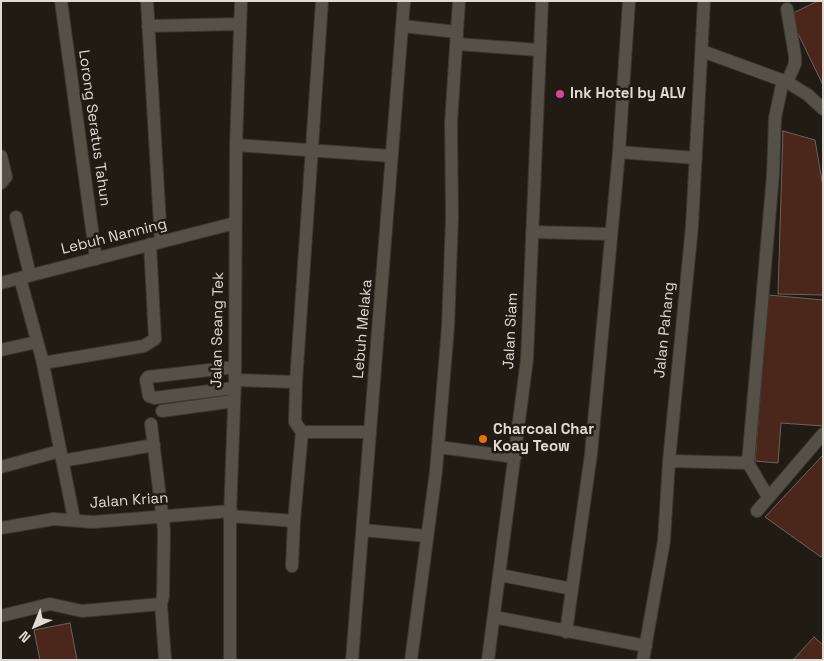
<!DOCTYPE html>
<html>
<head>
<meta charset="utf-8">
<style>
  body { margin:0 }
  #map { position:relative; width:824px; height:661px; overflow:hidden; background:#201c14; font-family:"Space Grotesk",sans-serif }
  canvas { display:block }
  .frame { position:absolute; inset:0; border:2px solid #dedbd5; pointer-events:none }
  .north { position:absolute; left:10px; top:601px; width:50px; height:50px; -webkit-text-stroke:4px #201c14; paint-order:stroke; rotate:224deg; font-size:14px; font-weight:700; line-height:20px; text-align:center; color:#dedbd5 }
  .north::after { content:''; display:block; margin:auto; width:18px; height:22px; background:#dedbd5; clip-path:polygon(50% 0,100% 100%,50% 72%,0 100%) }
</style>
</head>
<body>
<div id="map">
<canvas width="824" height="661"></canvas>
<div class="frame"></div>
<div class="north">N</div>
</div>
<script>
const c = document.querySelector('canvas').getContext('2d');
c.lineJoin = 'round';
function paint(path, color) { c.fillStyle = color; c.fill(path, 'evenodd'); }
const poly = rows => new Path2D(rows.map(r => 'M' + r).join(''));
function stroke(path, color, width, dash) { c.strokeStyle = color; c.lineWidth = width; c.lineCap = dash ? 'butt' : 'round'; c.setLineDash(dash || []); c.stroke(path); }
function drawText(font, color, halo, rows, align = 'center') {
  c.font = font + ' "Space Grotesk",sans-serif'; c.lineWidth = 5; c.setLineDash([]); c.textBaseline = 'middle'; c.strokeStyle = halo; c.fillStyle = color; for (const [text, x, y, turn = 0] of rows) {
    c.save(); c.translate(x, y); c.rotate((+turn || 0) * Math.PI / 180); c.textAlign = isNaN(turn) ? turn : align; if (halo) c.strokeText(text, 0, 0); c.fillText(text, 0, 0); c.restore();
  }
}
const building = poly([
  [818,1,823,1,823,85,789,15,818,1],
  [783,131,815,140,823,187,823,295,778,294,783,131],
  [768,295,823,300,823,426,781,423,778,463,755,461,768,295],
  [823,455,823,554,821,557,765,517,823,455],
  [70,623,77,660,40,660,34,630,70,623],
  [814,637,823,645,823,660,793,660,814,637]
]);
const minor = poly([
  [61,1,96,259],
  [147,1,161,242],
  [148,26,240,24],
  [402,26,457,32],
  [457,44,539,50],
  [702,51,787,82,808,95,823,109],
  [787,82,795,64,795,56,787,9],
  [236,145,392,156],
  [619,152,696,158],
  [1,156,6,177,1,183],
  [16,217,30,275],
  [532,232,611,234],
  [20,278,42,359,74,519],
  [1,283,235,223],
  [1,350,37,342],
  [43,363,144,346,155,339,150,244],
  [235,380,296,382],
  [234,388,154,398,149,396,146,380,148,377,235,367],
  [162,411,234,401],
  [151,424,164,530,163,596,161,604,165,659],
  [302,432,370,432],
  [438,447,515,457],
  [62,461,154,445],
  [669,461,748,463,768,497],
  [748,463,773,175,775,118,783,80],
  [1,467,60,451],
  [757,511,823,434],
  [230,516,294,521],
  [1,528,54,519,93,522,231,511],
  [363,530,426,536],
  [292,566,294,521,302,432,295,422,296,382,322,1],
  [500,575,572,589],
  [1,616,50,604,82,611,161,604],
  [494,617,646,646],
  [566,632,591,454,619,152,629,1],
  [230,660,230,516,235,380,236,145,241,1],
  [352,660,404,1],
  [411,660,436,471,448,327,452,218,451,123,459,1],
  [488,660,527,359,542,1],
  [643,660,664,541,669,461,692,226,704,1]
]);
const markers = [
  [560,94,5,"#d1479c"],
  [483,439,5,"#e8710a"]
];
const poiNames = [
  ["Ink Hotel by ALV",570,94],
  ["Charcoal Char",493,430],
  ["Koay Teow",493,447]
];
const streetNames = [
  ["Lorong Seratus Tahun",94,128,82],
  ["Lebuh Nanning",114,237,-14],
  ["Lebuh Melaka",363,329,-85],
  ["Jalan Seang Tek",218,330,-89],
  ["Jalan Pahang",665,330,-84],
  ["Jalan Siam",511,331,-87],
  ["Jalan Krian",129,501,-4]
];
paint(building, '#4b261a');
stroke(building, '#6e625e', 1);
stroke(minor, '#393630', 14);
stroke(minor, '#565147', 12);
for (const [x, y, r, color] of markers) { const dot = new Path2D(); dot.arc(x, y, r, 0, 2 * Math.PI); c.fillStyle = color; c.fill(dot); stroke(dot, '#201c14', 2); }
drawText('bold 15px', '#dedbd5', '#201c14', poiNames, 'left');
drawText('15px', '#dedbd5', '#201c14', streetNames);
</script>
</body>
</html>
